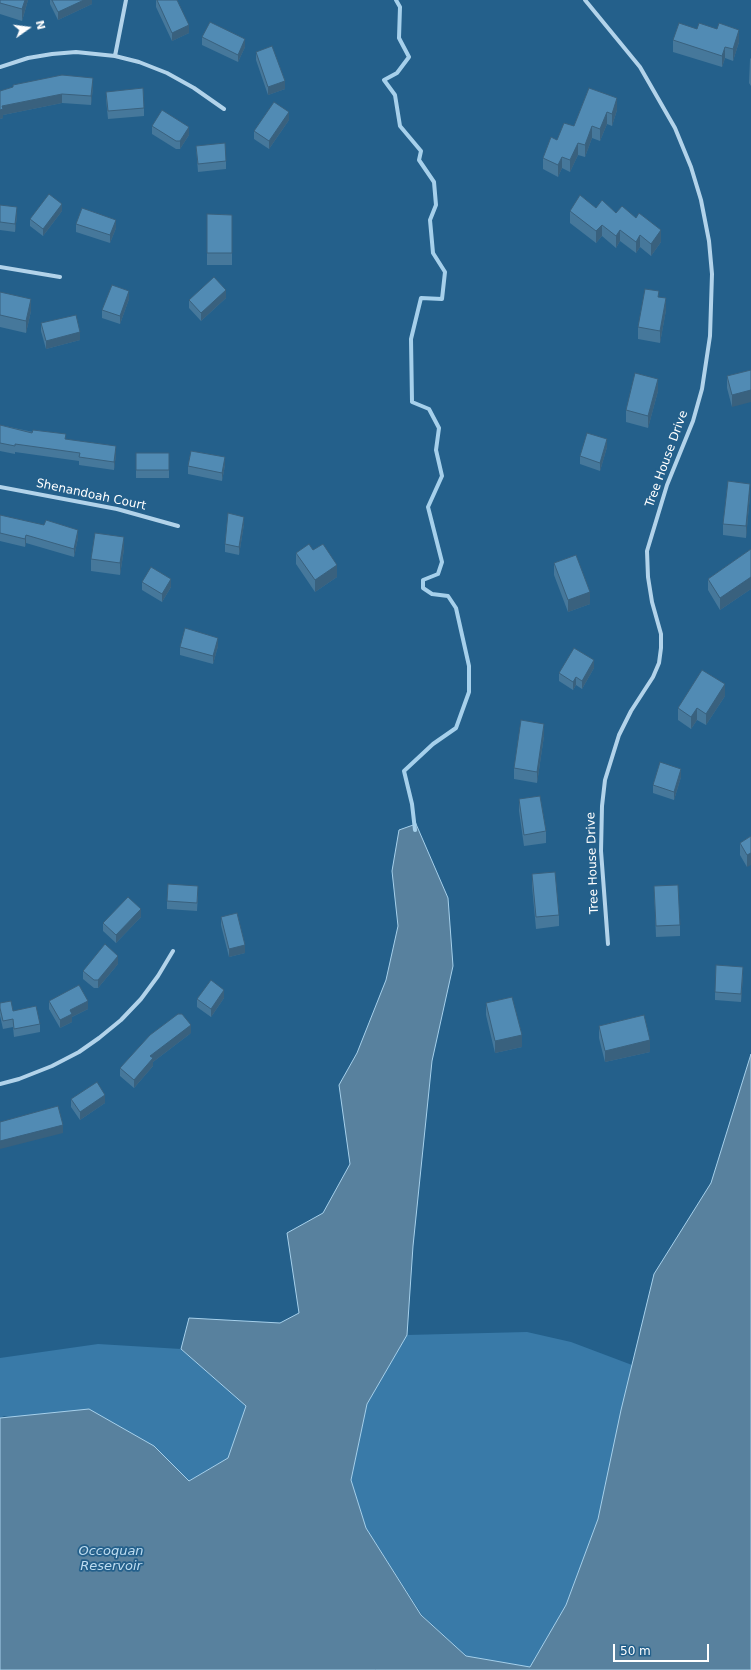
<!DOCTYPE html>
<html>
<head>
<meta charset="utf-8">
<style>
  body { margin:0 }
  #map { position:relative; width:751px; height:1670px; overflow:hidden; background:#24608b; font-family:"DejaVu Sans",sans-serif }
  canvas { display:block }
  .north { position:absolute; left:8px; top:8px; width:40px; height:40px; -webkit-text-stroke:3px #24608b; paint-order:stroke; rotate:76deg; font-size:11px; font-weight:700; line-height:16px; text-align:center; color:#fff }
  .north::after { content:''; display:block; margin:auto; width:14px; height:18px; background:#fff; clip-path:polygon(50% 0,100% 100%,50% 72%,0 100%) }
  .scale { position:absolute; left:613px; top:1644px; width:96px; height:18px; box-sizing:border-box; border:2px solid #fff; border-top:0; padding-left:5px; font-size:12px; line-height:14px; white-space:nowrap; color:#fff; -webkit-text-stroke:3px #24608b; paint-order:stroke }
</style>
</head>
<body>
<div id="map">
<canvas width="751" height="1670"></canvas>
<div class="north">N</div>
<div class="scale">50 m</div>
</div>
<script>
const c = document.querySelector('canvas').getContext('2d');
c.lineJoin = 'round';
function paint(path, color) { c.fillStyle = color; c.fill(path, 'evenodd'); }
const poly = rows => new Path2D(rows.map(r => 'M' + r).join(''));
function stroke(path, color, width, dash) { c.strokeStyle = color; c.lineWidth = width; c.lineCap = dash ? 'butt' : 'round'; c.setLineDash(dash || []); c.stroke(path); }
function drawText(font, color, halo, rows, align = 'center') {
  c.font = font + ' "DejaVu Sans",sans-serif'; c.lineWidth = 3.5; c.setLineDash([]); c.textBaseline = 'middle'; c.strokeStyle = halo; c.fillStyle = color; for (const [text, x, y, turn = 0] of rows) {
    c.save(); c.translate(x, y); c.rotate((+turn || 0) * Math.PI / 180); c.textAlign = isNaN(turn) ? turn : align; if (halo) c.strokeText(text, 0, 0); c.fillText(text, 0, 0); c.restore();
  }
}
const green = poly([
  [527,1332,571,1342,632,1365,598,1519,566,1605,530,1667,466,1656,422,1615,366,1528,351,1480,367,1404,407,1335],
  [98,1344,181,1349,246,1406,228,1458,189,1481,154,1446,4,1416,0,1418,0,1358]
]);
const water = poly([
  [416,824,448,898,453,966,432,1061,413,1246,407,1335,367,1404,351,1480,366,1528,421,1615,466,1656,530,1667,566,1605,598,1519,621,1410,654,1274,711,1183,751,1054,751,1670,0,1670,0,1418,89,1409,154,1446,189,1481,228,1458,246,1406,181,1349,189,1318,280,1323,299,1313,287,1233,323,1213,350,1164,339,1085,357,1053,386,980,398,926,392,871,399,830,416,824]
]);
const stream = poly([
  [396,0,400,7,399,38,409,57,397,73,384,80,395,95,400,126,421,151,419,160,434,182,436,205,430,220,433,253,445,272,442,299,421,298,411,339,412,402,429,409,439,428,436,450,442,476,428,507,442,562,438,574,423,580,423,588,432,594,448,596,456,608,469,666,469,692,456,728,433,744,404,771,412,804,415,830]
]);
const minor = poly([
  [585,0,640,67,675,128,691,167,701,200,709,241,712,274,710,336,702,389,693,421,667,485,647,551,648,577,652,602,661,634,661,648,659,663,653,677,631,711,619,735,605,780,602,806,601,851,608,944],
  [115,56,126,0],
  [0,67,28,58,52,54,76,52,115,56,139,62,167,73,194,88,224,109],
  [0,267,60,277],
  [0,487,117,509,178,526],
  [0,1084,19,1079,52,1066,79,1052,99,1038,121,1020,141,999,158,976,173,951]
]);
const wall = poly([
  [0,0,28,0,22,21,0,14],
  [50,0,92,0,92,4,58,20,50,4],
  [156,0,177,0,189,33,172,41,156,7],
  [202,37,245,47,238,62,202,45],
  [673,40,739,42,733,61,725,58,722,67,673,52],
  [256,52,285,89,268,95,256,60],
  [751,58,751,86,749,83,750,59],
  [13,85,93,87,91,105,62,103,3,115,3,118,0,119,0,91,13,87],
  [589,88,617,110,612,126,607,124,600,141,592,138,585,157,578,155,570,172,562,168,558,177,543,169,543,158,557,140,574,126],
  [106,92,144,108,144,116,108,119,106,99],
  [289,120,269,149,254,139,254,131],
  [152,126,189,135,180,149,176,149,152,134],
  [196,146,226,161,226,169,198,172],
  [0,205,17,215,15,232,0,230],
  [596,208,616,213,661,242,651,256,640,247,636,253,620,241,616,248,602,236,596,243,570,223,570,211],
  [62,211,43,236,30,226,30,219],
  [207,214,232,215,232,265,207,265],
  [76,224,116,228,110,243,76,232],
  [0,292,31,311,26,333,0,327],
  [659,297,666,310,660,343,638,339,638,327],
  [226,298,201,321,189,308,189,300],
  [129,299,120,324,102,318,102,310],
  [41,323,80,340,46,349,41,331],
  [751,370,732,407,727,388,727,376],
  [658,391,648,428,626,422,626,410],
  [0,425,66,439,116,454,114,470,79,465,79,461,15,452,15,454,0,451],
  [607,447,600,471,580,464,580,456],
  [136,453,169,453,169,478,136,478],
  [225,465,222,481,188,474,188,466],
  [750,495,746,538,723,535,723,524],
  [0,515,78,538,74,557,26,543,25,547,0,541],
  [244,524,239,555,225,552,225,544],
  [124,549,120,575,91,571,91,559],
  [751,549,751,589,720,610,708,590,708,579],
  [313,550,337,577,315,592,296,564,296,553],
  [554,563,590,604,568,612,554,575],
  [142,582,171,587,162,602,142,590],
  [218,646,213,664,180,655,180,647],
  [594,668,582,689,576,685,573,690,559,681,559,673],
  [725,696,706,725,697,720,691,729,678,720,678,708],
  [544,736,537,783,514,779,514,768],
  [681,777,674,800,653,793,653,785],
  [519,799,546,831,546,843,524,846,519,811],
  [751,836,747,867,740,855,740,843],
  [532,874,559,915,559,926,536,929,532,886],
  [654,886,680,925,680,936,656,937],
  [198,894,197,911,167,909,167,901],
  [141,917,116,943,103,931,103,923],
  [221,917,245,953,229,957,221,925],
  [118,964,98,988,94,988,83,979,83,971],
  [743,975,741,1002,715,1000,715,992],
  [224,998,211,1017,197,1007,197,999],
  [49,1001,88,1009,72,1017,72,1022,60,1028,49,1009],
  [0,1003,13,1011,40,1024,40,1032,14,1037,13,1027,3,1029,0,1016],
  [486,1003,522,1047,495,1053,486,1015],
  [599,1026,650,1052,605,1062,599,1038],
  [191,1033,153,1062,153,1066,134,1088,120,1076,120,1068],
  [71,1099,105,1103,80,1120,71,1107]
]);
const shadedWall = poly([
  [25,0,28,0,22,21,22,9],
  [84,0,92,0,92,4,58,20,58,12],
  [189,25,189,33,172,41,172,33],
  [739,30,739,42,733,61,733,49],
  [245,39,245,47,238,62,238,55],
  [725,47,725,58,722,67,722,56],
  [93,78,93,87,91,105,91,96],
  [285,81,285,89,268,95,268,87],
  [62,94,62,103,3,115,3,118,0,119,0,110,2,106],
  [617,98,617,110,612,126,612,114],
  [289,112,289,120,269,149,269,141],
  [607,112,607,124,600,141,600,129],
  [592,126,592,138,585,157,585,145],
  [189,127,189,135,180,149,180,141],
  [578,143,578,155,570,172,570,160],
  [562,157,562,168,558,177,558,165],
  [62,204,62,211,43,236,43,229],
  [17,207,17,215,15,232,15,224],
  [116,220,116,228,110,243,110,235],
  [602,225,602,236,596,243,596,231],
  [620,230,620,241,616,248,616,236],
  [661,230,661,242,651,256,651,244],
  [640,235,640,247,636,253,636,242],
  [226,290,226,298,201,321,201,313],
  [129,291,129,299,120,324,120,316],
  [666,298,666,310,660,343,660,331],
  [31,299,31,311,26,333,26,321],
  [80,332,80,340,46,349,46,341],
  [658,379,658,391,648,428,648,416],
  [751,390,751,402,732,407,732,395],
  [607,439,607,447,600,471,600,463],
  [116,446,116,454,114,470,114,462],
  [225,457,225,465,222,481,222,473],
  [750,484,750,495,746,538,746,526],
  [244,517,244,524,239,555,239,547],
  [78,530,78,538,74,557,74,549],
  [26,535,26,543,25,547,25,539],
  [124,537,124,549,120,575,120,563],
  [337,565,337,577,315,592,315,580],
  [751,577,751,589,720,610,720,598],
  [171,579,171,587,162,602,162,594],
  [590,592,590,604,568,612,568,600],
  [218,638,218,646,213,664,213,656],
  [594,660,594,668,582,689,582,681],
  [576,677,576,685,573,690,573,682],
  [725,684,725,696,706,725,706,714],
  [697,708,697,720,691,729,691,717],
  [544,724,544,736,537,783,537,772],
  [681,769,681,777,674,800,674,792],
  [751,853,751,865,747,867,747,855],
  [141,909,141,917,116,943,116,935],
  [245,945,245,953,229,957,229,949],
  [118,956,118,964,98,988,98,980],
  [743,967,743,975,741,1002,741,994],
  [224,990,224,998,211,1017,211,1009],
  [88,1001,88,1009,72,1017,72,1022,60,1028,60,1020,70,1010],
  [191,1025,191,1033,153,1062,153,1066,134,1088,134,1080,150,1056],
  [522,1035,522,1047,495,1053,495,1041],
  [650,1040,650,1052,605,1062,605,1051],
  [105,1095,105,1103,80,1120,80,1112],
  [63,1125,63,1133,0,1149,0,1141]
]);
const building = poly([
  [0,0,25,0,22,9,0,3,0,0],
  [52,0,84,0,58,12,52,0],
  [157,0,177,0,189,25,172,33,157,0],
  [210,22,245,39,238,55,202,37,210,22],
  [679,23,697,29,699,23,717,29,719,23,739,30,733,49,725,47,722,56,673,40,679,23],
  [272,46,285,81,268,87,256,52,272,46],
  [62,75,93,78,91,96,62,94,2,106,3,109,0,110,0,91,13,87,13,85,62,75],
  [143,88,144,108,108,111,106,92,143,88],
  [589,88,617,98,612,114,607,112,600,129,592,126,585,145,578,143,570,160,562,157,558,165,543,158,551,137,557,140,564,123,574,126,589,88],
  [274,102,289,112,269,141,254,131,274,102],
  [162,110,189,127,180,141,176,141,152,126,162,110],
  [225,143,226,161,198,164,196,146,225,143],
  [49,194,62,204,43,229,30,219,49,194],
  [580,195,596,208,602,200,616,213,622,206,636,218,639,213,661,230,651,244,640,235,636,242,620,230,616,236,602,225,596,231,570,211,580,195],
  [0,205,17,207,15,224,0,222,0,205],
  [82,208,116,220,110,235,76,224,82,208],
  [207,214,232,215,232,253,207,253,207,214],
  [214,277,226,290,201,313,189,300,214,277],
  [112,285,129,291,120,316,102,310,112,285],
  [645,289,659,291,658,297,666,298,660,331,638,327,645,289],
  [0,292,31,299,26,321,0,315,0,292],
  [76,315,80,332,46,341,41,323,76,315],
  [751,370,751,390,732,395,727,376,751,370],
  [635,373,658,379,648,416,626,410,635,373],
  [0,425,32,433,33,430,66,434,65,439,116,446,114,462,79,457,80,453,15,444,15,446,0,443,0,425],
  [587,433,607,439,600,463,580,456,587,433],
  [191,451,225,457,222,473,188,466,191,451],
  [136,453,169,453,169,470,136,470,136,453],
  [728,481,750,484,746,526,723,524,728,481],
  [228,513,244,517,239,547,225,544,228,513],
  [0,515,44,525,46,520,78,530,74,549,26,535,25,539,0,533,0,515],
  [95,533,124,537,120,563,91,559,95,533],
  [309,544,313,550,323,544,337,565,315,580,296,553,309,544],
  [751,549,751,577,720,598,708,579,751,549],
  [576,555,590,592,568,600,554,563,576,555],
  [151,567,171,579,162,594,142,582,151,567],
  [185,628,218,638,213,656,180,647,185,628],
  [574,648,594,660,582,681,576,677,573,682,559,673,574,648],
  [702,670,725,684,706,714,697,708,691,717,678,708,702,670],
  [521,720,544,724,537,772,514,768,521,720],
  [660,762,681,769,674,792,653,785,660,762],
  [540,796,546,831,524,835,519,799,540,796],
  [751,836,751,853,747,855,740,843,751,836],
  [555,872,559,915,536,917,532,874,555,872],
  [168,884,198,886,197,903,167,901,168,884],
  [678,885,680,925,656,926,654,886,678,885],
  [128,897,141,909,116,935,103,923,128,897],
  [237,913,245,945,229,949,221,917,237,913],
  [105,944,118,956,98,980,94,980,83,971,105,944],
  [716,965,743,967,741,994,715,992,716,965],
  [211,980,224,990,211,1009,197,999,211,980],
  [79,985,88,1001,70,1010,72,1014,60,1020,49,1001,79,985],
  [512,997,522,1035,495,1041,486,1003,512,997],
  [11,1001,13,1011,36,1006,40,1024,14,1029,13,1019,3,1021,0,1008,0,1003,11,1001],
  [178,1014,182,1014,191,1025,150,1056,153,1058,134,1080,120,1068,150,1035,178,1014],
  [644,1015,650,1040,605,1051,599,1026,644,1015],
  [97,1082,105,1095,80,1112,71,1099,97,1082],
  [58,1106,63,1125,0,1141,0,1122,58,1106]
]);
const streetNames = [
  ["Tree House Drive",667,459,-70],
  ["Shenandoah Court",91,495,12],
  ["Tree House Drive",593,863,-92]
];
const waterNames = [
  ["Occoquan",111,1552],
  ["Reservoir",111,1567]
];
paint(green, '#397aa8');
paint(water, '#58819e');
stroke(water, '#a6d0eb', 1);
stroke(stream, '#a6d0eb', 4);
stroke(minor, '#b2d3ea', 4);
paint(wall, '#46789b');
paint(shadedWall, '#39617e');
paint(building, '#518bb4');
stroke(building, '#39617e', 1);
drawText('12px', '#fff', '#24608b', streetNames);
drawText('italic 13px', '#beddf1', '#24608b', waterNames);
</script>
</body>
</html>
